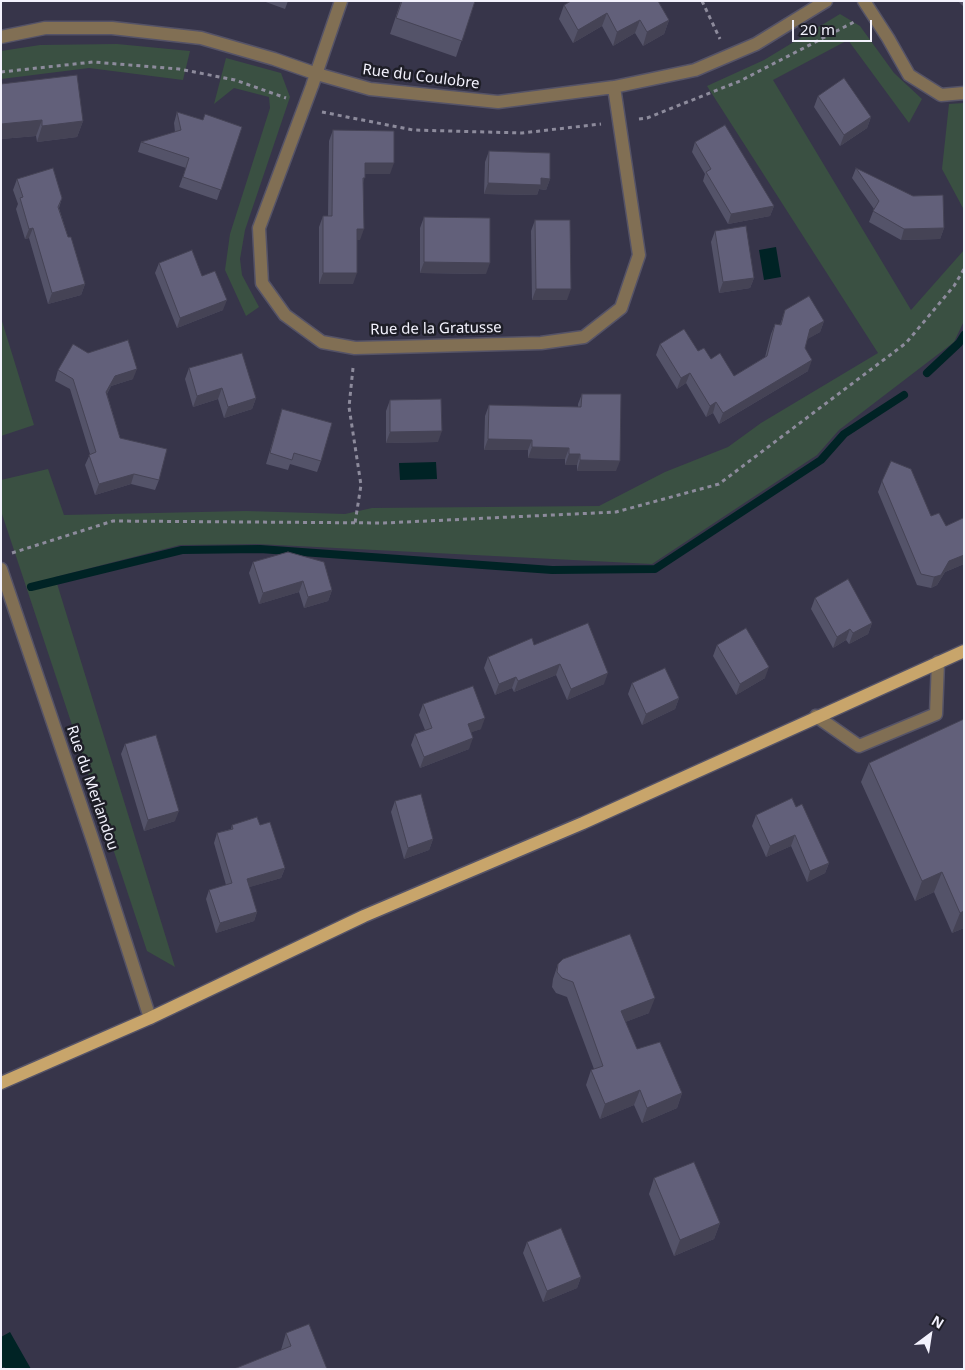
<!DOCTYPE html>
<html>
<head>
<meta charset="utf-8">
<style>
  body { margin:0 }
  #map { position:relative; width:965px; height:1370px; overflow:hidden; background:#37354a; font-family:"Noto Sans",sans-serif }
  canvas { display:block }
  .frame { position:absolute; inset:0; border:2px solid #f3f2fd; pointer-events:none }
  .north { position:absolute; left:905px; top:1310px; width:50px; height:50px; -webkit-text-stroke:4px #1e1e27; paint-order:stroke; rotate:31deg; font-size:14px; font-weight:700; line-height:20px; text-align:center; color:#f3f2fd }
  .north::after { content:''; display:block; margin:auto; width:18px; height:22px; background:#f3f2fd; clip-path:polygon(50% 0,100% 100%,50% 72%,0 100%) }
  .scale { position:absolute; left:792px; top:20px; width:80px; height:22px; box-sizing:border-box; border:2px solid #f3f2fd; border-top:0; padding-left:6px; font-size:15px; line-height:18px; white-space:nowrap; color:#f3f2fd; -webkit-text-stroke:4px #1e1e27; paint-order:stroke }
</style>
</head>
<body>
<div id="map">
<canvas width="965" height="1370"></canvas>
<div class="frame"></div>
<div class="north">N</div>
<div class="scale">20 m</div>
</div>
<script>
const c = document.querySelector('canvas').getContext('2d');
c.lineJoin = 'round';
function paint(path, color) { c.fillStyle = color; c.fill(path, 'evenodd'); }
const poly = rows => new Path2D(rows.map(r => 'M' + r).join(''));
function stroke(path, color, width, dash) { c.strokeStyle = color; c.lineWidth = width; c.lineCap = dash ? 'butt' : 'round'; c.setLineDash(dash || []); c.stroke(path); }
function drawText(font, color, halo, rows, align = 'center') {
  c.font = font + ' "Noto Sans",sans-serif'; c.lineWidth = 5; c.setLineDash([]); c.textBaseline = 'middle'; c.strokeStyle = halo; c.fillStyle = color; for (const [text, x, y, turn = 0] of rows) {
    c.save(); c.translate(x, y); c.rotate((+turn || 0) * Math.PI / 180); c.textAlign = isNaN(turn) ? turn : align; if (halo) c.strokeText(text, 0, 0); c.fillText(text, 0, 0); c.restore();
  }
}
const green = poly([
  [840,14,860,26,894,73,922,99,909,123,848,40,773,80,911,310,964,250,964,321,954,342,839,430,817,455,652,564,257,544,180,545,55,577,175,967,147,951,1,511,1,480,48,469,64,515,246,511,345,514,372,508,599,506,665,472,728,447,761,423,878,353,707,86,764,60],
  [117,44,190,51,183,80,89,68,1,79,1,51,40,45],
  [226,58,281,73,290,97,245,230,240,259,242,275,259,307,246,316,225,270,230,234,270,108,269,97,234,88,214,104],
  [964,103,964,210,942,169,949,104],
  [1,318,34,425,1,436]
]);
const water = poly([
  [776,247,781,277,764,280,759,250],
  [436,462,437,479,400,480,399,463],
  [10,1332,31,1369,6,1369,4,1367,1,1369,1,1337]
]);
const stream = poly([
  [927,373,959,343,964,335],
  [31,587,182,550,260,549,552,570,655,569,821,460,844,434,904,395]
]);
const path = poly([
  [702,1,720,39],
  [1,72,93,62,179,69,235,80,286,98],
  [322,112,413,130,522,133,601,124],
  [639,119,647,118,740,81,854,22],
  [353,368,349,407,361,485,355,523],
  [12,553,113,521,384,523,616,512,719,484,906,343,954,286,964,269]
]);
const minor = poly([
  [341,1,312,86,259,228,262,283,285,315,322,342,355,348,541,343,584,337,621,308,639,255,614,87],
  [864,1,888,38,909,75,941,95,964,93],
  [1,37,45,28,112,28,201,38,274,59,317,74,370,89,498,102,614,87,695,70,756,44,826,1],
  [1,569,94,844,150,1018],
  [816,716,859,746,936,714,938,662]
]);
const major = poly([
  [1,1083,150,1018,364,916,583,823,964,651]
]);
const wall = poly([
  [263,1,288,1,285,9],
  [401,1,475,1,456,57,390,34],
  [958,1,964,1,964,7],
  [564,5,669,20,664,34,643,46,635,33,613,46,602,26,573,43,559,19],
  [1,84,83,121,77,137,37,142,36,136,1,139],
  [818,96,871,117,867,128,840,146,814,107],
  [177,112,203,120,242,127,217,200,179,187,186,168,138,152,141,142,175,132,174,123],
  [333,130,390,174,365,174,363,183,360,240,357,240,353,284,319,284,319,227,323,216,328,216,329,141],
  [695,142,774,206,770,216,728,224,703,181,705,174,692,152],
  [489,151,550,179,546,190,539,189,537,195,484,194,485,162],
  [856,168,944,228,940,239,901,240,869,222,874,209,852,178],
  [17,179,62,198,59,208,68,237,85,284,81,295,48,304,29,238,25,239,16,209,18,204,13,190],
  [424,217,486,274,420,273,420,228],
  [535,220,567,300,532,300,531,231],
  [715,231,754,278,750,288,719,293,711,242],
  [159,263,202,276,223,310,177,328,155,273],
  [785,310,824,321,820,332,807,339,805,348,808,371,719,424,713,413,706,417,686,383,677,389,656,355,660,344,698,351,711,359,734,376,765,357,771,334,775,324,780,325],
  [189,368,256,398,252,409,224,418,218,399,193,407,185,379],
  [58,370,133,379,111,386,107,394,120,438,159,480,155,490,131,484,95,495,85,465,90,454,70,389,55,381],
  [582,394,616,471,577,471,577,465,565,465,565,459,528,458,528,450,484,450,485,416,489,405,578,407,578,404],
  [390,400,438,442,386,443,386,411],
  [282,409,321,461,317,472,290,464,288,470,266,464],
  [882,481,931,516,946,526,964,518,964,564,945,572,937,585,931,588,917,585,878,492],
  [253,562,332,590,328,601,304,608,299,592,259,604,249,573],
  [815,598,872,623,868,634,849,644,846,640,833,648,811,609],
  [534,645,604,684,567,700,556,675,514,692,512,688,495,695,484,668,488,657],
  [717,645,765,678,736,695,713,656],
  [632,683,679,698,675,709,642,725,628,694],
  [423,704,481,729,471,732,469,749,420,768,411,745,415,734,425,730,419,715],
  [964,719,964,928,952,933,934,892,915,901,861,782,869,763],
  [125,744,175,821,144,831,121,754],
  [395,801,433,839,429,850,404,859,391,812],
  [796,807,829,863,825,873,807,882,791,846,766,857,752,826,756,815],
  [232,825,260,825,285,868,281,878,249,887,257,912,254,921,216,933,206,899,209,890,226,885,214,843,217,833,231,829],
  [558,964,649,1013,625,1022,637,1049,682,1093,677,1108,642,1123,634,1105,600,1119,586,1085,591,1070,594,1069,567,997,556,993,552,987,553,979],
  [654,1178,720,1223,714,1239,674,1256,649,1194],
  [527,1242,581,1277,577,1288,543,1302,523,1253],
  [286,1333,327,1369,281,1350]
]);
const shadedWall = poly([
  [607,13,602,26,573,43,578,30],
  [640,20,635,33,613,46,617,32],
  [669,20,664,34,643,46,647,32],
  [871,117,867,128,840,146,844,135],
  [42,120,36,136,1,139,1,124],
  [83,121,77,137,37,142,42,126],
  [365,163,394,163,390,174,361,174],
  [541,178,550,179,546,190,539,189,537,195,484,194,488,183],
  [774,206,770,216,728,224,731,214],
  [33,228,29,238,25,239,29,229],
  [944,228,940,239,901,240,904,229],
  [357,229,364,229,360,240,353,240],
  [424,262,490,263,486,274,420,273],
  [323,273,357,273,353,284,319,284],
  [754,278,750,288,719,293,723,282],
  [85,284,81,295,48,304,52,293],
  [536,289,571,289,567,300,532,300],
  [227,300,223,310,177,328,180,318],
  [824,321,820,332,806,340,810,329],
  [812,360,808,371,719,424,723,413],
  [137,369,133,379,111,386,102,402,106,392,115,376],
  [690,373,686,383,677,389,681,378],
  [222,388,218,399,193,407,197,396],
  [256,398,252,409,224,418,228,407],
  [716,402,713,413,706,417,710,406],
  [442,431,438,442,386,443,390,432],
  [488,439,532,440,528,450,484,450],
  [532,447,569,448,565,459,528,458],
  [569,454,580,454,577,465,565,465],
  [580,460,620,461,616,471,577,471],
  [134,474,131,484,95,495,99,484],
  [964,555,964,564,945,572,937,585,931,588,934,577,949,561],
  [303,581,299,592,259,604,263,593],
  [332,590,328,601,304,608,308,597],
  [872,623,868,634,849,644,853,633],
  [850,629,846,640,833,648,837,637],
  [560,664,556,675,514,692,518,681],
  [769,667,765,678,736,695,740,684],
  [608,673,604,684,567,700,571,689],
  [516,677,512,688,495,695,499,684],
  [679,698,675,709,642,725,646,714],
  [485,718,481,729,464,735,468,724],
  [473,738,469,749,420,768,424,757],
  [179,811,175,821,144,831,148,820],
  [795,835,791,846,766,857,770,846],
  [433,839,429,850,404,859,408,848],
  [829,863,825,873,807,882,810,871],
  [285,868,281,878,243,889,247,879],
  [942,872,934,892,915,901,922,881],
  [964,911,964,928,952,933,960,913],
  [257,912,254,921,216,933,220,923],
  [655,998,649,1013,615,1026,621,1011],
  [640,1090,634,1105,600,1119,605,1104],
  [682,1093,677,1108,642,1123,647,1108],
  [720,1223,714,1239,674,1256,680,1240],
  [581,1277,577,1288,543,1302,547,1291]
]);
const building = poly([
  [402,1,475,1,462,41,396,18,402,1],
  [571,1,658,1,669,20,647,32,640,20,617,32,607,13,578,30,564,5,571,1],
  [77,75,83,121,42,126,42,120,1,124,1,84,77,75],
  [844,78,871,117,844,135,818,96,844,78],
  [177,112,203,120,205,114,242,127,221,190,183,177,189,158,141,142,181,130,177,112],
  [725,125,774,206,731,214,706,172,711,169,695,142,725,125],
  [333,130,394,131,394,163,365,163,365,178,363,178,364,229,357,229,357,273,323,273,323,216,332,216,333,130],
  [489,151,550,153,550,179,541,178,541,185,488,183,489,151],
  [53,168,62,198,58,207,68,237,71,237,85,284,52,293,33,228,29,229,20,198,23,197,17,179,53,168],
  [856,168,913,196,943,195,944,228,904,229,873,211,879,201,856,168],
  [424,217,490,218,490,263,424,262,424,217],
  [535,220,570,220,571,289,536,289,535,220],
  [746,226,754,278,723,282,715,231,746,226],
  [192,250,202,276,215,271,227,300,180,318,159,263,192,250],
  [809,296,824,321,810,329,805,348,812,360,723,413,716,402,710,406,690,373,681,378,660,344,684,329,698,351,704,348,711,359,720,353,734,376,767,356,775,324,781,325,785,310,809,296],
  [128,340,137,369,115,376,106,392,120,438,167,449,159,480,134,474,99,484,89,455,96,452,73,379,58,370,73,344,88,353,128,340],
  [242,353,256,398,228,407,222,388,197,396,189,368,242,353],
  [582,394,621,394,620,461,580,460,580,454,569,454,569,448,532,447,532,440,488,439,489,405,581,407,582,394],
  [441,399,442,431,390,432,390,400,441,399],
  [282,409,332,423,321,461,294,453,292,460,270,453,282,409],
  [891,461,911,469,931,516,939,513,946,526,963,518,964,518,964,555,949,561,941,575,934,577,921,574,882,481,891,461],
  [288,552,324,562,332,590,308,597,303,581,263,593,253,562,288,552],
  [848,579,872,623,853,633,850,629,837,637,815,598,848,579],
  [588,623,608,673,571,689,560,664,518,681,516,677,499,684,488,657,532,638,534,645,588,623],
  [746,628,769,667,740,684,717,645,746,628],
  [665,668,679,698,646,714,632,683,665,668],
  [473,686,485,718,468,724,473,738,424,757,415,734,432,728,423,704,473,686],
  [964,719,964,911,960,913,942,872,922,881,869,763,964,719],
  [156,735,179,811,148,820,125,744,156,735],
  [421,794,433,839,408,848,395,801,421,794],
  [792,798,796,807,802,804,829,863,810,871,795,835,770,846,756,815,792,798],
  [257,817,260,825,270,822,285,868,247,879,257,912,220,923,209,890,232,883,217,833,233,829,232,825,257,817],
  [630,934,655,998,621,1011,637,1049,660,1042,682,1093,647,1108,640,1090,605,1104,591,1070,603,1066,573,982,562,978,557,972,558,964,563,959,630,934],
  [694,1162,720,1223,680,1240,654,1178,694,1162],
  [561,1228,581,1277,547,1291,527,1242,561,1228],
  [309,1324,327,1369,234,1369,291,1346,286,1333,309,1324]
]);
const streetNames = [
  ["Rue du Coulobre",421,77,7],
  ["Rue de la Gratusse",436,329,-1],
  ["Rue du Merlandou",92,788,71]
];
paint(green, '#3a5042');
paint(water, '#002325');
stroke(stream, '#002325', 8);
stroke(minor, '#555367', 15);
stroke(major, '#555367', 15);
stroke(path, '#8d8b9c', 3, [4, 4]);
stroke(minor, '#816f54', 12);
stroke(major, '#c8a56b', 12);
paint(wall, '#545369');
paint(shadedWall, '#454355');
paint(building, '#62607a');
stroke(building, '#454355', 1);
drawText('15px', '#f3f2fd', '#1e1e27', streetNames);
</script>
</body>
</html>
